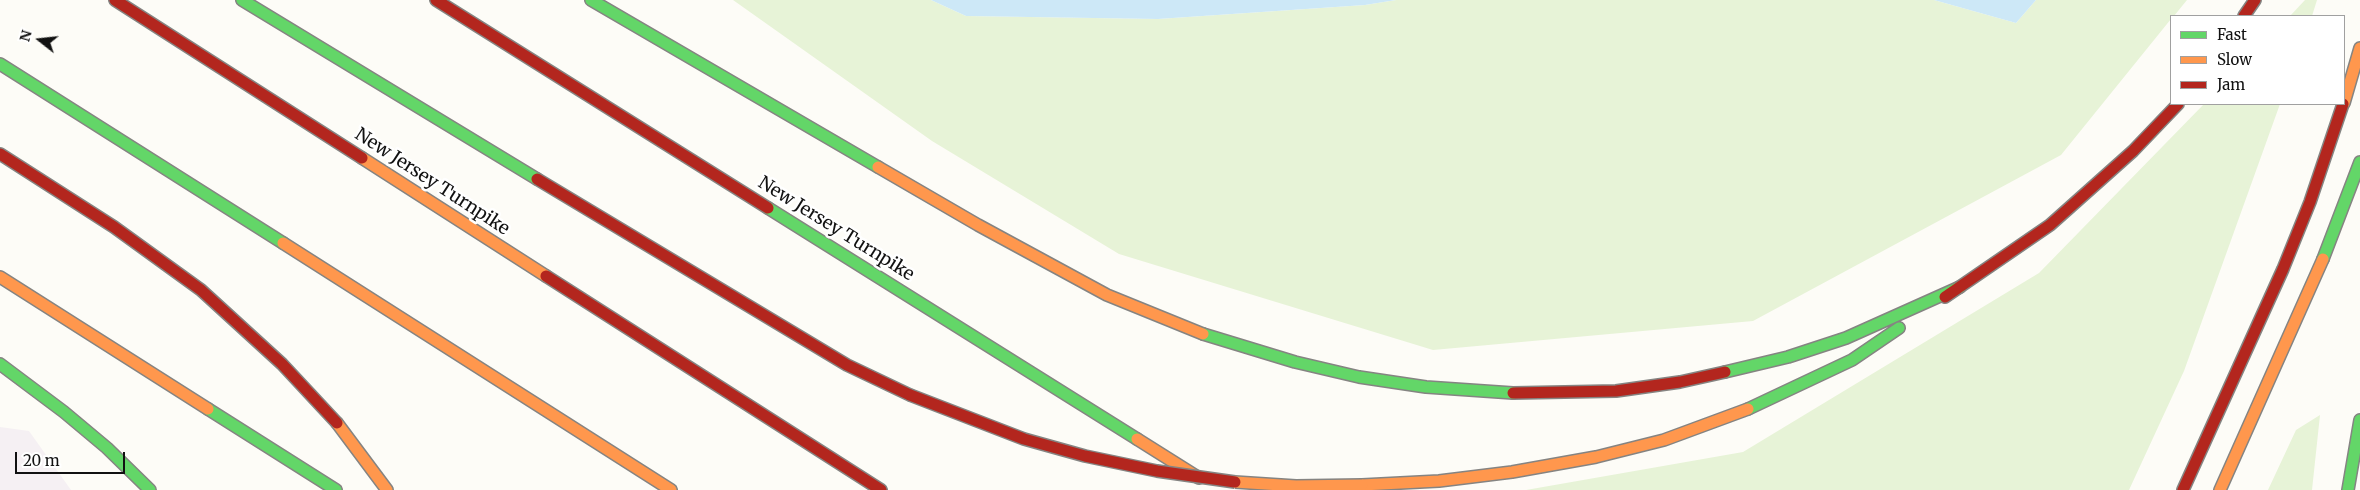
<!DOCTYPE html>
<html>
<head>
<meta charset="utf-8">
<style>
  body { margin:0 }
  #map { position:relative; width:2360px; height:490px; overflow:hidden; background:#fdfcf7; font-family:Merriweather,serif }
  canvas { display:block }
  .legend { position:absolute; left:2170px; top:15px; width:175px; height:90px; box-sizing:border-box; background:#fff; border:1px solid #a0a0a0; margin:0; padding:6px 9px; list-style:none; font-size:15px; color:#111 }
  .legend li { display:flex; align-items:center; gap:10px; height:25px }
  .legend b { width:25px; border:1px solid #a0a0a0 }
  .north { position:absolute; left:15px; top:15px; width:50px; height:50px; -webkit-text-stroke:4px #fff; paint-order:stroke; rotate:286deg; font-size:14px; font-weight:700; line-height:20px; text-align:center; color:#111 }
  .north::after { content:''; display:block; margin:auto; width:18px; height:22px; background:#111; clip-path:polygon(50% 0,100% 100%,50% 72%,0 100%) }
  .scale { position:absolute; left:15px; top:452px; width:110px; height:22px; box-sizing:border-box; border:2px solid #111; border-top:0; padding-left:6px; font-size:15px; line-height:18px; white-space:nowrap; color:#111; -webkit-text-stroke:4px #fff; paint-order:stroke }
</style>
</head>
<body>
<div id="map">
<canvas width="2360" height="490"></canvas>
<ul class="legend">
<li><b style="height:6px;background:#63d668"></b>Fast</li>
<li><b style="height:6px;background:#ff974d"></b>Slow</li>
<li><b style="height:6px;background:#b3261e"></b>Jam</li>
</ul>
<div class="north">N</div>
<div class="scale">20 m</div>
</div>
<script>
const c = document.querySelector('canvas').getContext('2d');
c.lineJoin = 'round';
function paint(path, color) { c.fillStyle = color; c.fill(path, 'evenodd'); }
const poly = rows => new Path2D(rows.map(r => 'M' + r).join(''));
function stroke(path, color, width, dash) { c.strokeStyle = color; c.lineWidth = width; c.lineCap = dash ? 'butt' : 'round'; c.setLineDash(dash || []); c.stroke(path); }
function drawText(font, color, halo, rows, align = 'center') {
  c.font = font + ' Merriweather,serif'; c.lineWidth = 5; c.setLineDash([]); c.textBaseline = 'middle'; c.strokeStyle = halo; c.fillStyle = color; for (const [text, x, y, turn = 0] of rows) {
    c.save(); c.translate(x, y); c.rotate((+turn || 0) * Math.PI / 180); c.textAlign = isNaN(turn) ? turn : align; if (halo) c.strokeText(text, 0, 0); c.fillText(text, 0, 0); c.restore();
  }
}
const industrial = poly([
  [0,427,29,431,71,490,0,490]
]);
const green = poly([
  [733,0,931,0,966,16,1158,19,1365,5,1396,0,1934,0,2016,23,2036,0,2187,0,2174,16,2171,16,2171,19,2061,155,1753,321,1433,350,1119,254,932,141],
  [2305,0,2317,0,2312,16,2290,16],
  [2204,104,2280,104,2184,371,2129,490,1526,490,1743,452,2039,273],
  [2320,415,2312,490,2268,490,2296,430]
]);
const water = poly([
  [931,0,1396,0,1365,5,1158,19,966,16],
  [1934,0,2036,0,2016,23]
]);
const fast = poly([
  [242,0,537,179],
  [591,0,878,167],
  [0,64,283,243],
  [768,208,1137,439],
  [2323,259,2360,162],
  [1203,334,1295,362,1359,377,1426,387,1513,393],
  [0,364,64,412,107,448,150,490],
  [1725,372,1788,357,1846,338,1960,287],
  [208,409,336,490],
  [1748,409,1852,360,1899,328],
  [2348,490,2360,420]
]);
const slow = poly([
  [2344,103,2360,48],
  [362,158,546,276],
  [878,167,978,225,1107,295,1203,334],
  [283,243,671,490],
  [0,277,208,409],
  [337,423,387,490],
  [1137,439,1199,478],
  [1362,485,1439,481,1512,472,1596,457,1664,440,1748,409],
  [2220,490,2323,259]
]);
const jam = poly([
  [115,0,362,158],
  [436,0,768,208],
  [2244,16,2255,0],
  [0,154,114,227,201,290,282,364,337,423],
  [537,179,847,365,910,395],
  [546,276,881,490],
  [1945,297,2050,225,2133,151,2178,104],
  [1513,393,1616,391,1680,382,1725,372],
  [2183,490,2283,269,2310,202,2343,104]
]);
const slowBridge = poly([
  [1235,482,1296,486,1362,485]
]);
const jamBridge = poly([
  [910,395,1024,439,1085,456,1157,471,1235,482]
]);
const streetNames = [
  ["New Jersey Turnpike",432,182,33],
  ["New Jersey Turnpike",836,229,32]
];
paint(industrial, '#f5f0f3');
paint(green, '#e7f3d7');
paint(water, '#cde8f7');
stroke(fast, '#858482', 14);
stroke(slow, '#858482', 14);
stroke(jam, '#858482', 14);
stroke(fast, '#63d668', 11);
stroke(slow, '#ff974d', 11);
stroke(jam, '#b3261e', 11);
stroke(slowBridge, '#858482', 14, []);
stroke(jamBridge, '#858482', 14, []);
stroke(slowBridge, '#ff974d', 11);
stroke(jamBridge, '#b3261e', 11);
drawText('18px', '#111', '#fff', streetNames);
</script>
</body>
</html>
